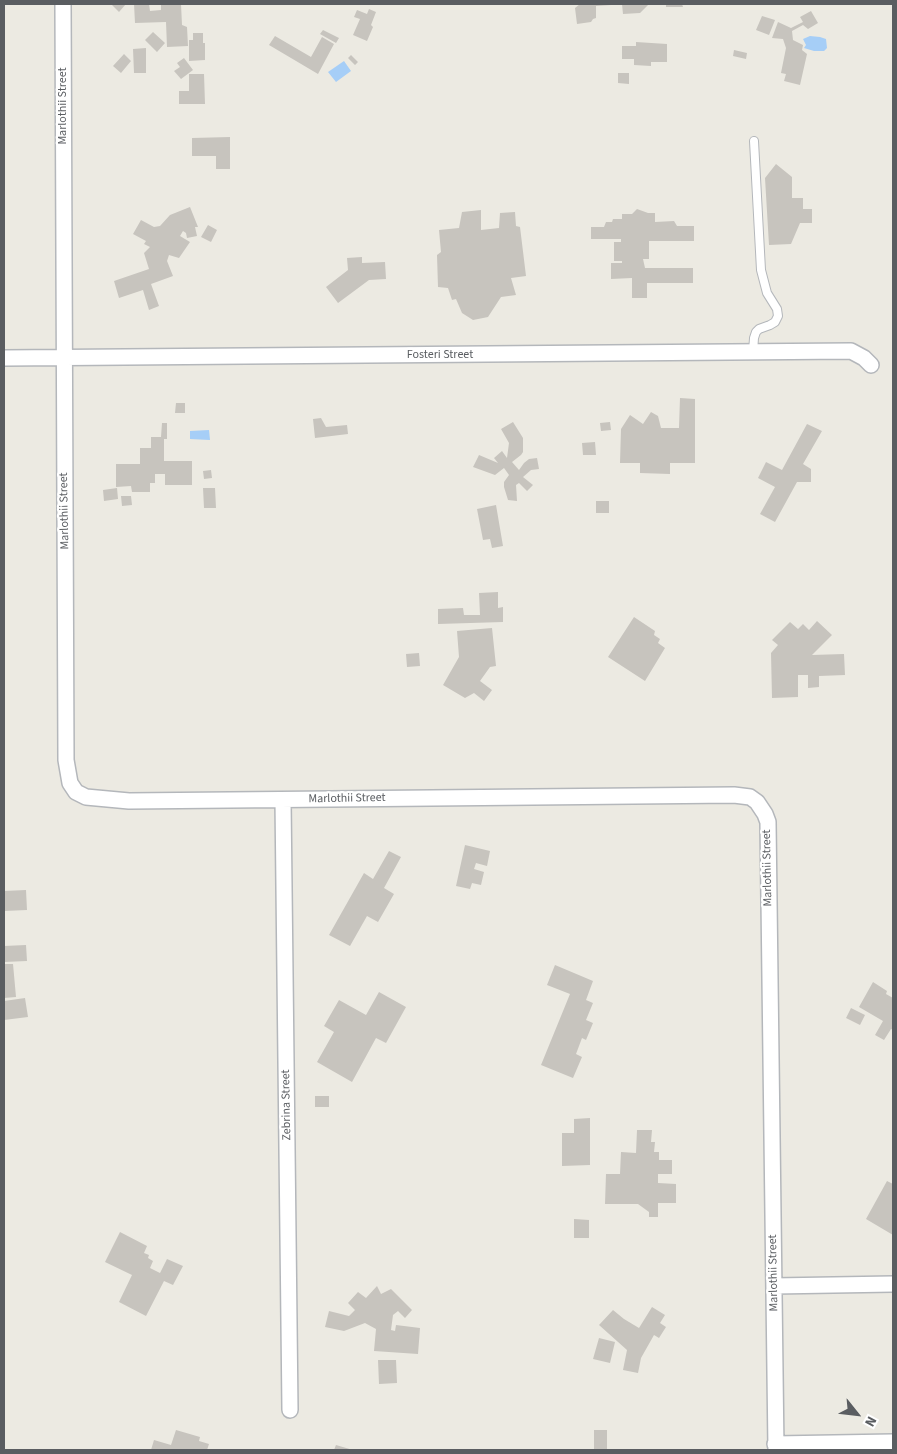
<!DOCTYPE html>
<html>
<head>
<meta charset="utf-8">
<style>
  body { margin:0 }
  #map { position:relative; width:897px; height:1454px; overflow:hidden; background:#eceae2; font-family:"Source Sans 3",sans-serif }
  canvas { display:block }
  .frame { position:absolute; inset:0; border:5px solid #5a5d61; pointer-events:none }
  .north { position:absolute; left:832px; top:1389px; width:50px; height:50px; -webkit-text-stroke:4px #fff; paint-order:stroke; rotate:119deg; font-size:14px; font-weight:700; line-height:20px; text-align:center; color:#5a5d61 }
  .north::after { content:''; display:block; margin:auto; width:18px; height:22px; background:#5a5d61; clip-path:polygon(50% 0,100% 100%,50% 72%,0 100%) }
</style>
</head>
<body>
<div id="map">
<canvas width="897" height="1454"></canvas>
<div class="frame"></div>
<div class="north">N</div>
</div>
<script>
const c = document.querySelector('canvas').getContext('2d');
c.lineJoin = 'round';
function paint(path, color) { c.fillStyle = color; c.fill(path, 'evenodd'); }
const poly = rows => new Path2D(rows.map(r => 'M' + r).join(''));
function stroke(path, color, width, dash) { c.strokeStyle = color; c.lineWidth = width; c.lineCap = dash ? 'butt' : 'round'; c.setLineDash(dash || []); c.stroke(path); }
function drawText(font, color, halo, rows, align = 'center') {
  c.font = font + ' "Source Sans 3",sans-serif'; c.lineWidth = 4.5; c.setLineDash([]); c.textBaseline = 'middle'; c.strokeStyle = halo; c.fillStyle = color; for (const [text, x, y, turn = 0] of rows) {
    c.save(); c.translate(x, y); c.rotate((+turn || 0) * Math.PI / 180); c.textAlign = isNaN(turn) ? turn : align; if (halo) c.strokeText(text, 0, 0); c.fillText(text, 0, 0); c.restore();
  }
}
const water = poly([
  [810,36,820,37,826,39,827,48,824,51,814,51,804,48,806,45,803,39],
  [344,61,351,71,336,82,328,72],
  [209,430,210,440,190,439,190,431]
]);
const building = poly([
  [111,4,126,4,119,12],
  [134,4,149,4,150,11,161,10,161,4,181,4,182,25,187,27,188,46,167,47,166,22,135,23],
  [580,4,611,4,611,5,596,6,596,18,593,19,591,22,577,24,575,8],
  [622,4,649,4,640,13,623,14],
  [666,4,682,4,683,7,666,7],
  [369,9,376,12,371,25,373,27,367,41,353,35,360,19,354,17,357,10,367,14],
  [811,11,818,23,808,29,803,25,792,31,793,40,803,45,802,50,807,54,800,85,784,81,786,74,781,73,786,48,783,39,772,38,778,22,791,28,803,22,800,17],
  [762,16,775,20,769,35,756,30],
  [323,30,339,38,336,43,320,34],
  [153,32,165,43,157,52,145,40],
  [193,33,203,33,203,43,205,43,205,60,189,61,189,40,193,40],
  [275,36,311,57,322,37,334,44,318,74,269,45],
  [636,42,667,44,667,62,651,62,651,66,634,65,634,59,622,59,622,46,636,46],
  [146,48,146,73,134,73,133,49],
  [734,50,747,53,746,59,733,56],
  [124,54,131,61,121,73,113,66],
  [351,55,358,62,355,65,348,58],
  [184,58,193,70,181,79,174,71,180,67,177,63],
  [618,73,629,73,629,84,618,83],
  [189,74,204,74,205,104,179,104,179,91,189,91],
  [230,137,230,169,216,169,216,156,192,156,192,138],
  [776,164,792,177,792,198,803,198,803,209,812,209,812,223,800,223,791,244,769,245,765,178],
  [190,207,198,227,195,227,197,236,187,238,186,233,183,231,180,236,190,242,179,258,169,255,167,261,173,276,151,284,159,306,149,310,143,290,119,298,114,281,149,269,144,253,150,247,144,244,146,241,133,234,141,220,154,227,160,226,170,215],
  [637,209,648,213,655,213,655,222,674,221,677,226,694,226,694,241,649,241,649,259,643,259,645,268,693,268,693,283,647,283,647,298,632,298,632,278,611,279,611,263,622,263,622,261,614,261,614,242,621,242,621,239,591,239,591,227,604,227,606,222,612,222,613,219,622,219,622,214,632,214],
  [481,210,481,230,499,228,500,213,515,212,516,226,520,227,526,276,511,278,516,295,501,297,488,317,473,320,462,313,456,299,452,300,448,288,438,287,437,255,441,252,439,230,459,228,462,212],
  [208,225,217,230,211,242,201,237],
  [362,257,362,263,385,262,386,279,369,280,338,303,326,287,348,270,347,258],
  [680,398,695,399,695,463,670,463,670,474,640,473,640,463,620,463,621,429,630,415,643,424,651,412,658,416,661,428,679,428],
  [176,403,185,403,185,413,175,413],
  [321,418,326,427,347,425,348,434,315,438,313,419],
  [513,422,523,438,523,452,521,455,512,462,519,470,524,463,529,459,537,458,539,469,531,470,523,477,533,485,527,491,519,483,516,485,517,501,508,500,504,487,504,482,509,475,504,468,495,475,473,467,479,455,498,463,494,458,502,451,507,458,509,443,501,429],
  [610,422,611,430,601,431,600,423],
  [162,423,167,423,167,439,164,439,164,461,192,461,192,485,165,485,165,474,155,474,155,483,150,483,150,492,132,492,131,486,116,487,116,464,140,464,140,448,151,448,151,437,161,437],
  [807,424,822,431,803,464,811,469,811,482,797,482,775,522,760,514,775,487,758,478,766,462,782,470],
  [595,442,596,455,583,455,582,443],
  [211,470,212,478,204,479,203,471],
  [117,488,118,499,104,501,103,490],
  [203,488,215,488,216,508,204,508],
  [121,496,131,496,132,505,122,506],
  [596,501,609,501,609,513,596,513],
  [496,505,503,546,492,548,490,539,483,540,477,509],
  [498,592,498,608,503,607,503,622,438,624,438,609,463,608,464,615,480,615,479,593],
  [634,617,655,631,654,635,660,639,658,643,665,648,645,681,608,657],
  [817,621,832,635,812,655,844,654,845,675,819,676,819,687,808,688,808,675,798,675,798,697,772,698,771,653,778,645,772,640,790,622,798,629,803,624,809,630],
  [492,628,496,666,490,667,480,681,492,690,484,701,474,693,465,698,443,685,459,657,457,631],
  [419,653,420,666,407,667,406,654],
  [465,845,490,851,487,866,476,863,474,869,484,872,481,885,472,883,470,889,456,886],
  [389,851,401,857,384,888,394,894,378,922,367,916,350,946,329,935,364,873,373,879],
  [26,890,27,910,4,911,4,891],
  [26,945,27,961,4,962,4,946],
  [4,964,13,964,16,997,4,998],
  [555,965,593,981,586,1000,593,1003,586,1020,593,1023,586,1040,582,1038,576,1054,582,1057,573,1078,541,1065,570,994,547,985],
  [873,982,887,991,886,994,893,998,893,1030,891,1029,884,1040,875,1035,883,1021,859,1007],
  [379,992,406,1007,386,1043,376,1038,352,1082,317,1062,334,1032,324,1026,339,1000,366,1015],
  [25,998,28,1017,4,1020,4,1001],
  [851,1008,865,1015,860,1025,846,1018],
  [315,1096,329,1096,329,1107,315,1107],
  [590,1118,590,1165,562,1166,562,1133,574,1133,574,1119],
  [637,1130,652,1130,651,1142,655,1142,654,1152,659,1152,659,1160,672,1160,672,1174,658,1174,658,1183,676,1184,676,1203,658,1203,658,1217,649,1217,649,1212,638,1204,605,1204,606,1174,620,1174,621,1152,636,1153],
  [887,1181,893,1184,893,1235,866,1219],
  [574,1219,589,1220,589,1238,574,1238],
  [120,1232,147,1246,144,1253,149,1255,148,1258,153,1261,150,1268,160,1273,167,1259,183,1266,173,1285,164,1281,146,1316,119,1302,132,1275,105,1262],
  [377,1286,381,1294,391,1289,412,1310,405,1318,398,1311,393,1315,391,1330,395,1331,396,1325,420,1328,418,1354,374,1351,376,1329,365,1323,344,1331,325,1327,329,1311,349,1316,355,1310,348,1303,358,1292,366,1298],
  [652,1307,665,1315,660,1323,666,1327,659,1338,654,1335,641,1358,638,1373,623,1370,627,1350,599,1325,613,1310,624,1319,639,1328],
  [599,1338,615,1342,610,1363,593,1359],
  [378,1360,396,1360,397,1383,379,1384],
  [176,1430,200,1437,199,1441,209,1444,207,1450,151,1450,154,1440,171,1445],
  [594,1430,607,1430,607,1450,594,1450],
  [336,1445,353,1450,334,1450]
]);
const service = poly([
  [753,352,754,338,756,332,759,329,770,325,775,322,778,316,777,309,767,293,761,270,754,141]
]);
const minor = poly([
  [63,4,66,760,70,783,76,792,86,797,129,801,734,795,750,797,757,802,765,814,768,822,776,1450],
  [4,358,851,351,864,358,871,365],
  [283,800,290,1410],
  [774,1286,893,1284],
  [775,1444,893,1442]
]);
const streetNames = [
  ["Marlothii Street",63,106,-90],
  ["Fosteri Street",440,355],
  ["Marlothii Street",65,511,-91],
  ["Marlothii Street",347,799,-1],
  ["Marlothii Street",768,868,-91],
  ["Zebrina Street",287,1105,-91],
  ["Marlothii Street",774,1273,-91]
];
paint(water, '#a6cef7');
paint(building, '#c7c4be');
stroke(service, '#b4b7bb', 10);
stroke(minor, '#b4b7bb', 18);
stroke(service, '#fff', 8);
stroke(minor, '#fff', 15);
drawText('12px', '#5a5d61', '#fff', streetNames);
</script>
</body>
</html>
